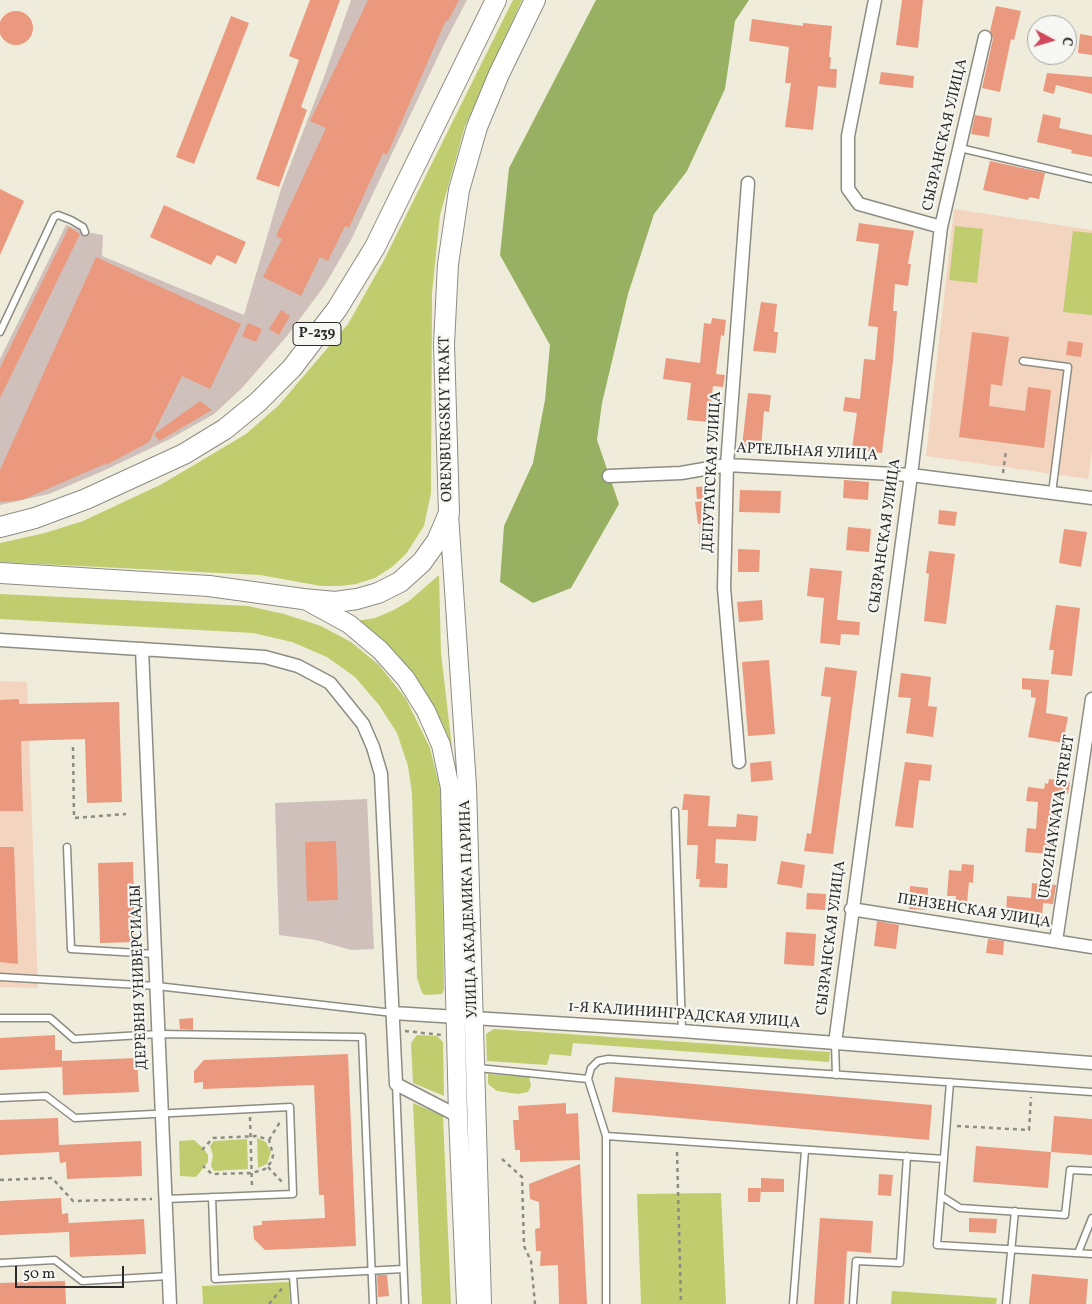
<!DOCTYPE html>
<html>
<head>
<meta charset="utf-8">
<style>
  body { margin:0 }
  #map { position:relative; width:1092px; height:1304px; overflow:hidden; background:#efecdb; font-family:Vollkorn,serif }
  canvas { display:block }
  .north { position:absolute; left:1027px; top:15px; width:50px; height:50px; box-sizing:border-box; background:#f6f6f2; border:1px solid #a5a5a2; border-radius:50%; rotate:96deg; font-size:14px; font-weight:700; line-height:20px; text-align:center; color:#2b2b2b }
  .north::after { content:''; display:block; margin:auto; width:18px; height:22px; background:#d1495b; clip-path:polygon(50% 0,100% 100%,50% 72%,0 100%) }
  .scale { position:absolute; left:15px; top:1266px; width:109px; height:22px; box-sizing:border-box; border:2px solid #2b2b2b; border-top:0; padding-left:6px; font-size:15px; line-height:18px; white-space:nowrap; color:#2b2b2b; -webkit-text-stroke:4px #f6f6f2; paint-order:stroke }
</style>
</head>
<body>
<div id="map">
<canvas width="1092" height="1304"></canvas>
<div class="north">С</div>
<div class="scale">50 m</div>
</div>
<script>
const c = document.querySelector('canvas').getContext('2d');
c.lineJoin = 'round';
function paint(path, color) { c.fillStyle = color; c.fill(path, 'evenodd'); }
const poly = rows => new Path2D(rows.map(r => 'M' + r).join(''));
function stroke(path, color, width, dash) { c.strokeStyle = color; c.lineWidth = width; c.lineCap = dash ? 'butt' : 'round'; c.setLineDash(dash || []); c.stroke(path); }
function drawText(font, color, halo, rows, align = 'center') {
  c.font = font + ' Vollkorn,serif'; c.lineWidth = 4.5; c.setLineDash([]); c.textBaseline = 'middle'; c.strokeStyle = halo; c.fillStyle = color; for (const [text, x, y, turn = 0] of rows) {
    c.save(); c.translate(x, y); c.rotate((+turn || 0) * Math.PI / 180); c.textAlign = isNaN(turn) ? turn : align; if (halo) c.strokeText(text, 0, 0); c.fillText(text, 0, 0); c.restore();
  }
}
const built = poly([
  [954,209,1092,230,1092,451,1088,479,926,456],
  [0,681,27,682,38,988,0,987]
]);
const industrial = poly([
  [351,0,467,0,443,46,351,240,325,285,287,336,242,388,214,414,170,439,103,471,49,494,0,505,0,359,66,225,85,232,103,235,102,256,244,315,281,189,324,77],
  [367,799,374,949,351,950,316,940,279,935,275,803]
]);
const green = poly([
  [513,0,522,0,465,126,440,215,432,293,431,493,424,526,406,554,392,567,375,578,356,584,339,586,321,586,260,575,0,562,0,543,45,533,83,521,162,484,246,434,279,405,348,324,383,262],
  [955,226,983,229,977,283,949,280],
  [1073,231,1092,233,1092,315,1063,312],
  [439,575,441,653,452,748,437,714,413,674,398,655,357,621,375,618,394,610,409,601],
  [0,594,248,606,284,614,321,626,351,642,379,665,406,699,430,748,441,793,444,990,442,994,425,995,422,993,417,978,412,793,408,766,397,733,379,705,355,677,327,657,292,642,253,633,0,619],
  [494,1029,830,1052,829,1062,573,1043,571,1056,550,1054,547,1065,487,1061,486,1034],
  [417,1035,437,1036,443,1042,444,1096,413,1083,411,1043],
  [488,1074,529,1077,531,1086,528,1092,518,1094,497,1091,488,1084],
  [413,1103,443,1116,451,1304,422,1304],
  [257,1138,266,1142,271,1152,267,1164,258,1168],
  [247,1139,248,1169,214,1171,211,1166,213,1155,210,1146,214,1141],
  [194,1140,203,1148,208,1155,208,1162,196,1177,180,1176,179,1141],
  [721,1193,726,1304,641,1304,637,1194],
  [289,1282,290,1304,203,1304,202,1286],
  [892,1291,997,1298,996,1304,891,1304]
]);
const forest = poly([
  [596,0,749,0,735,21,725,89,687,171,654,214,628,294,602,403,597,440,619,504,571,588,533,603,500,582,504,526,533,463,545,400,550,345,500,255,509,168]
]);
const building = poly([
  [310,0,340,0,301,107,307,110,279,187,256,179,299,60,289,56],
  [368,0,459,0,448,21,446,20,387,155,383,153,349,228,345,226,328,261,320,257,301,296,263,277,282,239,276,236,326,128,310,121],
  [902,0,923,0,918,48,896,45],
  [996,6,1021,11,1014,40,1011,39,1000,92,982,88,993,39,990,31],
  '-1 28a17 17 0 1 1 34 0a17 17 0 1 1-34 0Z',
  [231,16,249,23,194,164,176,157],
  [752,19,803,26,803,23,832,26,829,57,831,57,830,69,837,69,836,88,818,86,813,130,785,127,791,83,785,83,789,47,749,41],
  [1080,34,1092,36,1092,55,1078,53],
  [881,72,914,76,913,88,879,84],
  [1047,73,1092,77,1092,94,1056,85,1054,94,1043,91],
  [1043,114,1061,118,1059,128,1092,135,1092,157,1071,153,1072,150,1037,142],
  [975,115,992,118,989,137,971,134],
  [990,161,1045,173,1039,199,1029,197,1028,200,983,190],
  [0,189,24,201,0,255],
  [164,205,246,242,236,264,217,255,211,265,150,237],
  [859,223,914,231,908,264,911,264,908,286,895,284,893,311,897,311,893,361,882,453,852,449,857,413,843,411,845,397,860,399,864,359,875,360,878,327,868,326,879,244,856,241],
  [69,227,80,234,0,398,0,368],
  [96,257,241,324,210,389,182,376,149,442,106,465,107,463,22,500,0,502,0,470],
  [761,302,777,304,774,332,778,332,776,353,753,351],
  [281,310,290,316,279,335,269,329],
  [712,318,726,320,724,336,721,335,716,374,725,375,723,387,713,386,709,422,687,420,691,383,663,379,666,358,700,363,704,323,711,324],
  [248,323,262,329,256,342,242,336],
  [972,332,1009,337,1002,386,991,384,989,406,1025,411,1028,387,1051,390,1044,448,959,437],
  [1068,341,1083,343,1081,357,1066,355],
  [748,393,771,395,769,412,764,411,761,448,742,446],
  [200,401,212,410,159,441,154,434],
  [844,480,869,482,868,500,843,498],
  [709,486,710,498,697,499,696,487],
  [740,490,781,491,780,513,739,512],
  [707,501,712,536,712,549,699,548,700,524,698,524,695,502],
  [939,510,957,512,955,526,938,524],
  [848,527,871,529,869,552,846,550],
  [1064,529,1087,532,1081,567,1059,563],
  [738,549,760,550,759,572,738,572],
  [929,551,955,554,946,624,924,621,929,574,926,573],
  [810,568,842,571,837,620,860,622,859,635,841,634,840,645,820,643,824,598,807,596],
  [762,600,763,620,739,622,737,602],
  [1056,605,1080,608,1072,676,1051,674,1054,650,1049,650],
  [769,660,775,734,748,736,742,662],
  [825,667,857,671,833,854,804,851,807,833,811,834,831,697,821,696],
  [901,673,931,677,928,706,937,707,933,737,906,733,911,698,898,697],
  [1022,678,1049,680,1046,713,1068,717,1063,743,1028,737,1036,698,1031,697,1031,690,1022,689],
  [19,699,19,704,119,702,122,802,87,803,85,739,21,741,23,811,0,811,0,700],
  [771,761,773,780,751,782,750,763],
  [905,762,932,765,930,781,919,780,913,828,895,826],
  [1049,779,1070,782,1068,794,1060,793,1056,831,1052,831,1050,854,1025,852,1027,828,1036,829,1038,802,1026,801,1028,787,1044,789,1045,783,1048,784],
  [684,794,710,796,708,826,736,827,737,814,758,816,756,841,716,839,715,863,728,864,727,888,699,887,700,879,696,879,698,845,687,845,688,810,682,810],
  [336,841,338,900,307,901,305,842],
  [0,847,14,847,18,964,0,962],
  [781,861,805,865,802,888,777,884],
  [133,862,135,942,100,943,98,863],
  [962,864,974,865,973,883,969,882,967,903,955,903,956,896,947,896,949,870,961,871],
  [1032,883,1056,885,1053,904,1043,903,1042,919,1006,916,1007,896,1031,898],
  [910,886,928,888,927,910,909,909],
  [807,893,826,894,825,910,806,909],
  [877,921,899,925,896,949,874,946],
  [786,932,816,934,814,966,784,964],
  [988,939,1004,941,1003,955,986,953],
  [193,1018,193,1030,180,1029,179,1019],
  [55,1035,55,1050,62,1050,62,1067,0,1070,0,1038],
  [348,1054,356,1246,265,1250,254,1239,253,1226,262,1225,262,1221,325,1218,324,1195,319,1195,314,1085,203,1089,203,1082,194,1083,194,1071,204,1060],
  [137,1058,139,1092,63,1095,62,1061],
  [615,1077,932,1105,929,1140,612,1112],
  [566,1103,566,1114,578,1113,580,1160,520,1162,520,1150,515,1150,513,1120,519,1120,518,1106],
  [1054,1116,1092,1119,1092,1155,1051,1152],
  [58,1118,59,1145,141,1141,142,1176,67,1179,66,1162,60,1163,59,1152,0,1155,0,1120],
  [976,1146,1051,1152,1048,1188,973,1182],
  [580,1164,587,1304,559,1304,558,1265,540,1266,541,1251,536,1251,535,1229,540,1228,539,1202,530,1199,529,1184],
  [879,1174,893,1175,891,1196,878,1195],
  [761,1178,784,1179,784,1192,761,1192],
  [748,1188,761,1188,760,1202,748,1202],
  [61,1198,62,1214,68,1213,69,1228,69,1223,144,1219,146,1254,70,1257,69,1232,0,1235,0,1201],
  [820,1218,873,1221,871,1253,847,1251,844,1304,814,1304],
  [969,1218,997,1219,996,1233,969,1232],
  [1032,1274,1088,1279,1086,1304,1029,1304],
  [377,1275,387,1275,389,1296,378,1297],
  [65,1281,66,1304,0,1304,0,1283]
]);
const path = poly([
  [1003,473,1006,450],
  [73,747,74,818,126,814],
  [405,1031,442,1035],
  [250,1117,252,1187],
  [957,1126,1029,1130,1031,1097],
  [269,1140,280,1122],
  [202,1150,213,1138,257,1136,269,1140,273,1155,272,1161,265,1169,252,1173,212,1174,203,1166],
  [677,1152,681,1304],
  [502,1159,522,1177,524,1246,531,1261,535,1304],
  [268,1167,282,1182],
  [0,1180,52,1178,73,1201,152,1199],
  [269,1304,284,1286]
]);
const service = poly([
  [960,148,1092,179],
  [0,332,54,217,58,215,71,220,83,227,85,232],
  [1023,361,1068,367,1052,493],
  [675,811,682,1031],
  [67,847,71,949,155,954],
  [0,977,157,986,393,1013],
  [0,1018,50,1018,74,1039,159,1034,362,1037,373,1304],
  [835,1043,836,1075],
  [478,1068,588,1079,606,1136,606,1304],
  [588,1079,591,1068,598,1061,608,1059,1092,1092],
  [950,1082,937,1245,1092,1254],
  [396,1084,405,1304],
  [0,1098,46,1096,75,1118,290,1107,293,1194,166,1199],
  [606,1136,944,1159],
  [941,1196,960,1208,1065,1215,1070,1170,1092,1171],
  [212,1197,215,1279,403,1269],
  [1078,1253,1092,1218],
  [0,1263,55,1260,82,1281,169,1276],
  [293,1276,295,1304],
  [793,1304,805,1150],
  [853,1304,856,1261,900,1263,907,1156],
  [1006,1304,1015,1211]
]);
const minor = poly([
  [875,0,848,136,848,189,859,204,941,227],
  [609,476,681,473,727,465,911,475,1092,498],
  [0,640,265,657,298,666,330,683,363,724,373,747,381,774,396,1084,458,1116],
  [142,649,170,1304],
  [739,762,724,588,727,465,748,183],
  [851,909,1092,947],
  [1056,941,1092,699],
  [393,1013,682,1031,1092,1063],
  [835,1043,911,475,941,227,985,37]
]);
const secondary = poly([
  [449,514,467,786,482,1304],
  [305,600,349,624,380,650,406,679,426,711,441,745,450,788,458,1116,466,1304]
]);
const primary = poly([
  [0,527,35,518,86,499,184,454,225,429,258,402,292,368,337,309,375,247,496,0],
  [0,573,209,586,303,599,335,602,357,599,378,593,400,582,422,562,437,541,449,513,444,344,448,264,459,190,477,127,499,74,535,0]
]);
const shields = [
  [317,334,48]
];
const shieldNames = [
  ["Р-239",317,334]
];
const streetNames = [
  ["СЫЗРАНСКАЯ УЛИЦА",946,135,-77],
  ["ORENBURGSKIY TRAKT",447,419,-91],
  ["АРТЕЛЬНАЯ УЛИЦА",807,453,3],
  ["ДЕПУТАТСКАЯ УЛИЦА",713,472,-87],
  ["СЫЗРАНСКАЯ УЛИЦА",886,536,-82],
  ["UROZHAYNAYA STREET",1058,817,-81],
  ["УЛИЦА АКАДЕМИКА ПАРИНА",470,909,-92],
  ["ПЕНЗЕНСКАЯ УЛИЦА",974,912,9],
  ["СЫЗРАНСКАЯ УЛИЦА",832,938,-83],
  ["ДЕРЕВНЯ УНИВЕРСИАДЫ",140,977,-92],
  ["1-Я КАЛИНИНГРАДСКАЯ УЛИЦА",684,1016,4]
];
paint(built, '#f3d4bf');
paint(industrial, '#cfc0bb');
paint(green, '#bfcd6f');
paint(forest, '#97b062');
paint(building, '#ea987e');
stroke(service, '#8d8c83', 9);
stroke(minor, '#8d8c83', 15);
stroke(secondary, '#8d8c83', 20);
stroke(primary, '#8d8c83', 22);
stroke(path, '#8d8c83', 2.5, [4, 4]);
stroke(service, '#fff', 6);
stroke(minor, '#fff', 12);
stroke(secondary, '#fff', 18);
stroke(primary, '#fff', 20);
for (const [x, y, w] of shields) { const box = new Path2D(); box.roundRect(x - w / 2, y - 11.5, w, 23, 4); c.fillStyle = '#f6f6f2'; c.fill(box); stroke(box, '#2b2b2b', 1); }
drawText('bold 14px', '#2b2b2b', null, shieldNames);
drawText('15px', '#2b2b2b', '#f6f6f2', streetNames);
</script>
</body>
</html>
